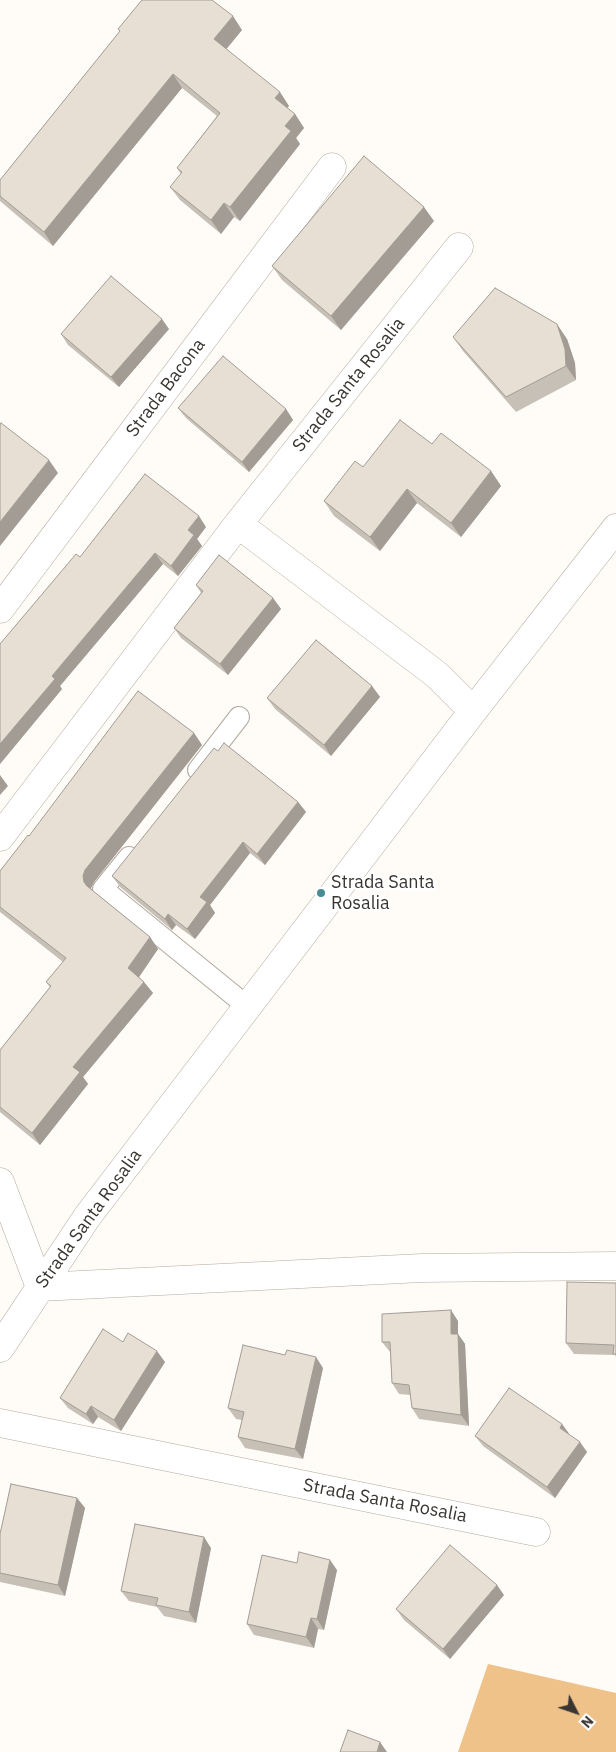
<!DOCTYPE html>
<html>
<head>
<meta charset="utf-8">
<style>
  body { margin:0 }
  #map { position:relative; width:616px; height:1752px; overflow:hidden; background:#fffbf7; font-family:"IBM Plex Sans",sans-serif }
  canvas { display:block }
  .north { position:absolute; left:551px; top:1687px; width:50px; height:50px; -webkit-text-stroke:4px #fff; paint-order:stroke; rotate:131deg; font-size:14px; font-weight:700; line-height:20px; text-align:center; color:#393531 }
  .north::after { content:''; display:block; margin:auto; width:18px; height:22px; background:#393531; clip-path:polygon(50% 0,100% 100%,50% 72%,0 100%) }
</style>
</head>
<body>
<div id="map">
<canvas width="616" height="1752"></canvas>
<div class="north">N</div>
</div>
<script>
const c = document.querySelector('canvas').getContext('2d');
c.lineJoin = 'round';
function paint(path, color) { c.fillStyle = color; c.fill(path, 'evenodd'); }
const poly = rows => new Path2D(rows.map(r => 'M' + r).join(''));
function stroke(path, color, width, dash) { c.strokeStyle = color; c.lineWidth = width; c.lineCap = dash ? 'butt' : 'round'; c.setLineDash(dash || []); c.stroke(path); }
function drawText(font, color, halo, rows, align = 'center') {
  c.font = font + ' "IBM Plex Sans",sans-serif'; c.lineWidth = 5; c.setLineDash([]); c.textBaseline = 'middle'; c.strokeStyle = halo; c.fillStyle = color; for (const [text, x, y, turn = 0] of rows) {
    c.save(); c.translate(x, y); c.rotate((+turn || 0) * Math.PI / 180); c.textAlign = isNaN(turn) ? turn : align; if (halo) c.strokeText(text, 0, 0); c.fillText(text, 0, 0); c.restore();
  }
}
const green = poly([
  [488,1664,616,1693,616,1752,458,1752]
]);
const service = poly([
  [198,770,239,717],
  [129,857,103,889,248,1007]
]);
const minor = poly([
  [238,524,437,675,473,711],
  [0,609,332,167],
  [0,837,238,524,459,247],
  [0,1182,40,1287,422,1268,616,1266],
  [0,1348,87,1217,473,711,616,528],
  [0,1423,536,1532]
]);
const wall = poly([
  [118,29,242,30,226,49,289,106,287,108,295,114,304,128,296,138,300,144,240,221,234,217,221,234,180,200,170,187,181,174,177,168,217,116,182,88,53,246,0,201,0,180,120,32],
  [434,221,341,330,282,280,272,266],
  [169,329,119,387,68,345,61,334],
  [453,337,567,339,575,363,576,380,516,412,463,351],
  [178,408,286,409,293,420,249,472,186,418],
  [432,444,491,471,501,486,461,537,417,503,380,551,334,516,324,501,363,467],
  [206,527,197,539,202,546,178,576,163,564,60,686,62,689,0,764,0,644,80,557],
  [196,585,273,598,281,609,228,675,181,638,174,628,201,593],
  [372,686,380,697,331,756,275,709,267,698],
  [194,733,202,745,94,882,91,888,92,890,150,937,158,949,139,977,153,993,83,1077,88,1084,40,1145,0,1112,0,1050,50,987,46,982,63,962,0,912,0,871,29,836],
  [218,751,298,802,306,812,265,865,250,853,210,905,215,913,195,939,176,925,172,930,120,887,112,876],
  [616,1283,616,1357,615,1355,574,1354,566,1343],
  [458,1321,458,1334,465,1344,469,1426,419,1419,412,1408,410,1395,399,1394,392,1383,390,1352,382,1342],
  [123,1342,165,1362,121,1431,98,1417,93,1424,68,1408,60,1398],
  [323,1368,303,1459,245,1448,238,1437,242,1420,236,1419,228,1408],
  [562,1424,569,1434,587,1452,555,1498,483,1446,475,1436],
  [77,1498,85,1508,65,1596,0,1582,0,1534],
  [211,1548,196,1623,164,1616,157,1607,129,1601,121,1591],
  [297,1563,337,1570,324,1630,318,1629,314,1648,254,1635,247,1624],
  [504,1595,450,1659,404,1620,396,1609]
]);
const shadedWall = poly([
  [233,16,242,30,224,52,214,39],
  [173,74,182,88,53,246,44,232],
  [280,92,289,106,284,111,275,98],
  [295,114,304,128,296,138,300,144,240,221,230,207,285,126],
  [224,203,234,217,221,234,211,220],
  [424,207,434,221,341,330,331,316],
  [162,319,169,329,119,387,111,377],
  [557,324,567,339,575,363,576,380,566,366],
  [286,409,293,420,249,472,242,462],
  [49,460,58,473,0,546,0,522],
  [491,471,501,486,461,537,451,523],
  [407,489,417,503,380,551,370,537],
  [199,516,206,527,197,539,202,546,178,576,171,566,188,530],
  [155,553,163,564,60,686,62,689,0,764,0,744,52,676],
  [273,598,281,609,228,675,220,664],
  [372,686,380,697,331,756,324,745],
  [194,733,202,745,94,882,91,888,92,894,84,882,83,876,85,870],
  [0,775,8,786,0,795],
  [298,802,306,812,265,865,257,854],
  [243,842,250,853,210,905,215,913,195,939,187,929,200,897],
  [168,914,176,925,172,930,165,919],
  [150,937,158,949,137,980,128,968],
  [144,982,153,993,83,1077,88,1084,40,1145,32,1133,73,1067],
  [451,1310,458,1321,458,1334,465,1344,469,1426,461,1415,451,1334],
  [157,1351,165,1362,121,1431,114,1420],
  [316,1357,323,1368,303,1459,295,1449],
  [91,1406,98,1417,93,1424,86,1414],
  [562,1424,570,1435,560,1428],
  [580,1442,587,1452,555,1498,547,1487],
  [77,1498,85,1508,65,1596,58,1585],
  [204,1537,211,1548,196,1623,189,1612],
  [330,1560,337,1570,324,1630,317,1619],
  [497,1585,504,1595,450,1659,443,1649],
  [311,1618,318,1629,314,1648,306,1637],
  [380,1742,387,1752,377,1752]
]);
const building = poly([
  [142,0,212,0,233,16,214,39,280,92,275,98,295,114,285,126,291,131,230,207,224,203,211,220,170,187,182,172,177,168,220,113,173,74,44,232,0,196,0,180,120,31,118,29,142,0],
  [364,156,424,207,331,316,272,266,364,156],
  [111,276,162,319,111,377,61,334,111,276],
  [495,288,557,324,565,349,566,366,506,397,453,337,495,288],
  [223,356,286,409,242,462,178,408,223,356],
  [400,420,432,444,441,433,491,471,451,523,407,489,370,537,324,501,355,461,363,467,400,420],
  [1,423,49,460,0,522,0,425,1,423],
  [145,474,199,516,188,530,194,535,171,566,155,553,52,676,55,679,0,744,0,644,76,554,80,557,145,474],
  [219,555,273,598,220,664,174,628,203,591,196,585,219,555],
  [316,640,372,686,324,745,267,698,316,640],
  [138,691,194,733,85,870,83,876,84,882,87,886,150,937,128,968,144,982,73,1067,80,1072,32,1133,0,1107,0,1050,51,986,46,982,66,958,0,907,0,871,28,835,29,836,138,691],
  [224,743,298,802,257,854,243,842,200,897,207,902,187,929,168,914,165,919,112,876,214,748,218,751,224,743],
  [567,1282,616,1283,616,1354,613,1354,614,1345,566,1343,567,1282],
  [451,1310,451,1334,458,1334,461,1415,412,1408,409,1385,392,1383,390,1342,382,1342,382,1314,451,1310],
  [103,1329,123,1342,128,1333,157,1351,114,1420,91,1406,86,1414,60,1398,103,1329],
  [243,1345,285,1355,287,1350,316,1357,295,1449,238,1437,244,1412,228,1408,243,1345],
  [509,1388,562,1424,560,1428,580,1442,547,1487,475,1436,509,1388],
  [11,1484,77,1498,58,1585,0,1573,0,1534,11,1484],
  [135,1524,204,1537,189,1612,156,1605,158,1598,121,1591,135,1524],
  [450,1545,497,1585,443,1649,396,1609,450,1545],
  [299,1552,330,1560,317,1619,311,1618,306,1637,247,1624,262,1555,297,1563,299,1552],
  [348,1730,380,1742,377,1752,340,1752,348,1730]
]);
const markers = [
  [321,893,5,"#468d95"]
];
const streetNames = [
  ["Strada Santa Rosalia",349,385,-51],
  ["Strada Bacona",166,388,-53],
  ["Strada Santa Rosalia",89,1219,-54],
  ["Strada Santa Rosalia",385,1501,11]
];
const poiNames = [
  ["Strada Santa",331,883],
  ["Rosalia",331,904]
];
paint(green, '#eec289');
stroke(service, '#b2aa9f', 22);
stroke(minor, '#b2aa9f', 29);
stroke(service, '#fff', 20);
stroke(minor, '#fff', 28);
paint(wall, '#c7c0b6');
paint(shadedWall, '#a29c94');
paint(building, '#e7dfd4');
stroke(building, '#a29c94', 1);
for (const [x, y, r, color] of markers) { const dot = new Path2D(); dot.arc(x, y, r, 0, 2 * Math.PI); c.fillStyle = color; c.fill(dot); stroke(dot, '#fff', 2); }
drawText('18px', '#393531', '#fff', streetNames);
drawText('18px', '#393531', '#fff', poiNames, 'left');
</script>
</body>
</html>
